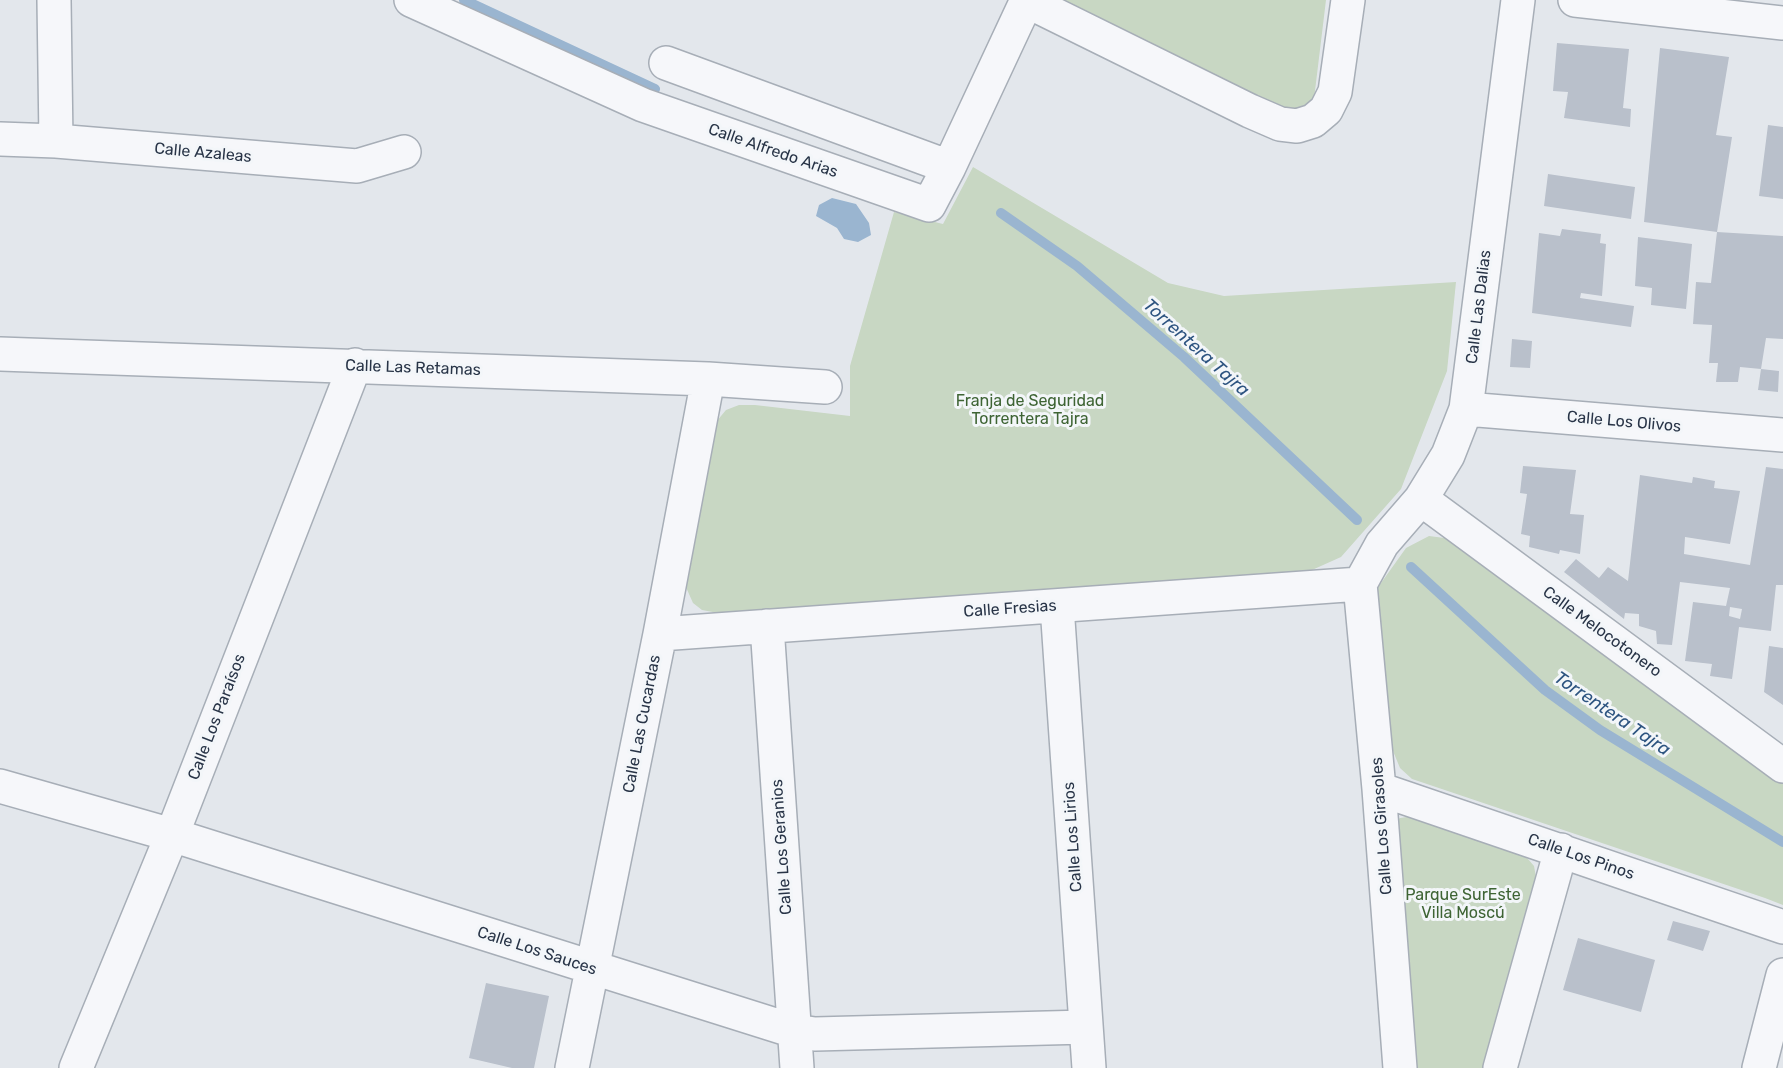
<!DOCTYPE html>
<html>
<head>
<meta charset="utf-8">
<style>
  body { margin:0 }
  canvas { display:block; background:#e3e7ec }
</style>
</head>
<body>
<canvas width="1783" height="1068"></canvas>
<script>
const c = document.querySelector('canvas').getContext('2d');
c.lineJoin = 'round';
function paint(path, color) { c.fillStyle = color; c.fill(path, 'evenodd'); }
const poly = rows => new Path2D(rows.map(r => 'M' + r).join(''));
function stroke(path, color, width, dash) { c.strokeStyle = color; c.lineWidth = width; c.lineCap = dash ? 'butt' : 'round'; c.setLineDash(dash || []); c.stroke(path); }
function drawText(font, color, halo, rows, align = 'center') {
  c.font = font + ' Rubik,sans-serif'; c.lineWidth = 6; c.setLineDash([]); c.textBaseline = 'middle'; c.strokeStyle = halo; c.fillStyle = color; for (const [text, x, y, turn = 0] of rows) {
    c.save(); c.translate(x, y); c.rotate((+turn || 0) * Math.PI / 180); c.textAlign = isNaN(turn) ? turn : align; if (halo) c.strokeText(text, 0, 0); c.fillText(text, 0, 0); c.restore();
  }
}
const green = poly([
  [1051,0,1326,0,1314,99,1309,106,1292,114],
  [973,167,1168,283,1224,296,1456,282,1447,371,1401,489,1341,557,1312,570,718,613,702,610,693,603,681,576,716,422,726,410,739,405,755,405,850,416,850,366,894,212,943,224],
  [1429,536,1452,539,1783,784,1783,905,1765,898,1424,783,1412,779,1400,768,1393,751,1376,590,1406,548],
  [1407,817,1519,853,1528,859,1534,866,1536,877,1533,895,1484,1068,1412,1068,1395,822,1400,818]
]);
const water = poly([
  [832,198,856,204,869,223,871,235,858,242,844,239,837,228,816,216,819,205]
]);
const stream = poly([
  [464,0,655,89],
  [1001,213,1077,266,1184,357,1357,520],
  [1411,567,1545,690,1600,730,1783,842]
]);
const building = poly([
  [1557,43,1629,49,1623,108,1631,109,1630,127,1564,118,1568,92,1553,91],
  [1660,48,1729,57,1716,135,1732,137,1717,232,1783,236,1783,339,1766,338,1761,369,1740,367,1738,382,1716,382,1718,363,1709,363,1712,325,1693,324,1696,282,1711,283,1717,232,1644,222],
  [1768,125,1783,127,1783,199,1759,196],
  [1548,174,1635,187,1631,219,1544,206],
  [1562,229,1601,234,1600,243,1606,244,1602,296,1581,293,1580,298,1634,306,1631,327,1532,313,1539,233,1560,236],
  [1638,237,1692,244,1686,309,1651,305,1652,288,1635,286],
  [1512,339,1532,341,1530,368,1510,367],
  [1761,369,1779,371,1778,392,1758,390],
  [1523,466,1576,470,1570,514,1584,515,1580,554,1560,550,1559,554,1529,547,1530,536,1521,534,1527,494,1520,493],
  [1766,467,1783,469,1783,585,1776,585,1771,631,1739,627,1732,679,1710,676,1712,664,1685,661,1693,602,1726,606,1730,588,1680,582,1672,645,1657,644,1656,631,1639,626,1639,614,1625,613,1624,619,1564,572,1576,559,1599,578,1608,567,1628,581,1640,475,1692,483,1693,477,1715,481,1714,488,1740,491,1730,544,1685,537,1684,554,1750,565],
  [1730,607,1742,609,1740,619,1729,616],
  [1769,646,1783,648,1783,705,1764,692],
  [1673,921,1710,931,1703,951,1667,940],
  [1578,938,1655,960,1641,1012,1563,990],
  [486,983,549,996,534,1068,512,1068,469,1058]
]);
const minor = poly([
  [54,0,56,141],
  [411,0,643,105,929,205,949,167,1027,0],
  [1575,0,1783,23],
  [1027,1,1250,111,1280,124,1297,126,1313,121,1326,110,1335,92,1348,0],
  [666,63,949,167],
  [0,139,56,141,357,166,404,152],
  [0,354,708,379,825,387],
  [1466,409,1783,435],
  [1421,499,1783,766],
  [1360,584,1382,544,1421,499,1448,455,1466,409,1518,0],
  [1360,584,1379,789,1400,1068],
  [1057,606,1089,1068],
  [767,626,797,1068],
  [660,634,1360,584],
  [0,786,172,835,794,1031,815,1034,1086,1027],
  [1379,789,1783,927],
  [76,1068,172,835,355,365],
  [572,1068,660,634,708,379],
  [1500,1068,1561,850],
  [1759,1068,1783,975]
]);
const streetNames = [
  ["Calle Alfredo Arias",773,151,19],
  ["Calle Azaleas",203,153,5],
  ["Calle Las Dalias",1479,307,-83],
  ["Calle Las Retamas",413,368,2],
  ["Calle Los Olivos",1624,422,5],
  ["Calle Fresias",1010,609,-4],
  ["Calle Melocotonero",1602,632,36],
  ["Calle Los Paraísos",217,717,-69],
  ["Calle Las Cucardas",642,724,-79],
  ["Calle Los Girasoles",1382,826,-94],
  ["Calle Los Lirios",1073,837,-94],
  ["Calle Los Geranios",782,847,-94],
  ["Calle Los Pinos",1581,857,19],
  ["Calle Los Sauces",537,951,18]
];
const parkNames = [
  ["Franja de Seguridad",1030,401],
  ["Torrentera Tajra",1030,419],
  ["Parque SurEste",1463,895],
  ["Villa Moscú",1463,913]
];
const waterNames = [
  ["Torrentera Tajra",1196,348,42],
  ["Torrentera Tajra",1612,714,34]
];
paint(green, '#c8d7c3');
paint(water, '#9ab5d0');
stroke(stream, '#9ab5d0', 10);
paint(building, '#b9c0cb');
stroke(minor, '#a7aeb7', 36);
stroke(minor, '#f6f7fa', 33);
drawText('16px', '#283447', '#f3f6f9', streetNames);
drawText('16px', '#3e6434', '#f3f6f9', parkNames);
drawText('italic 18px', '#2d5480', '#f3f6f9', waterNames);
</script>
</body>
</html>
